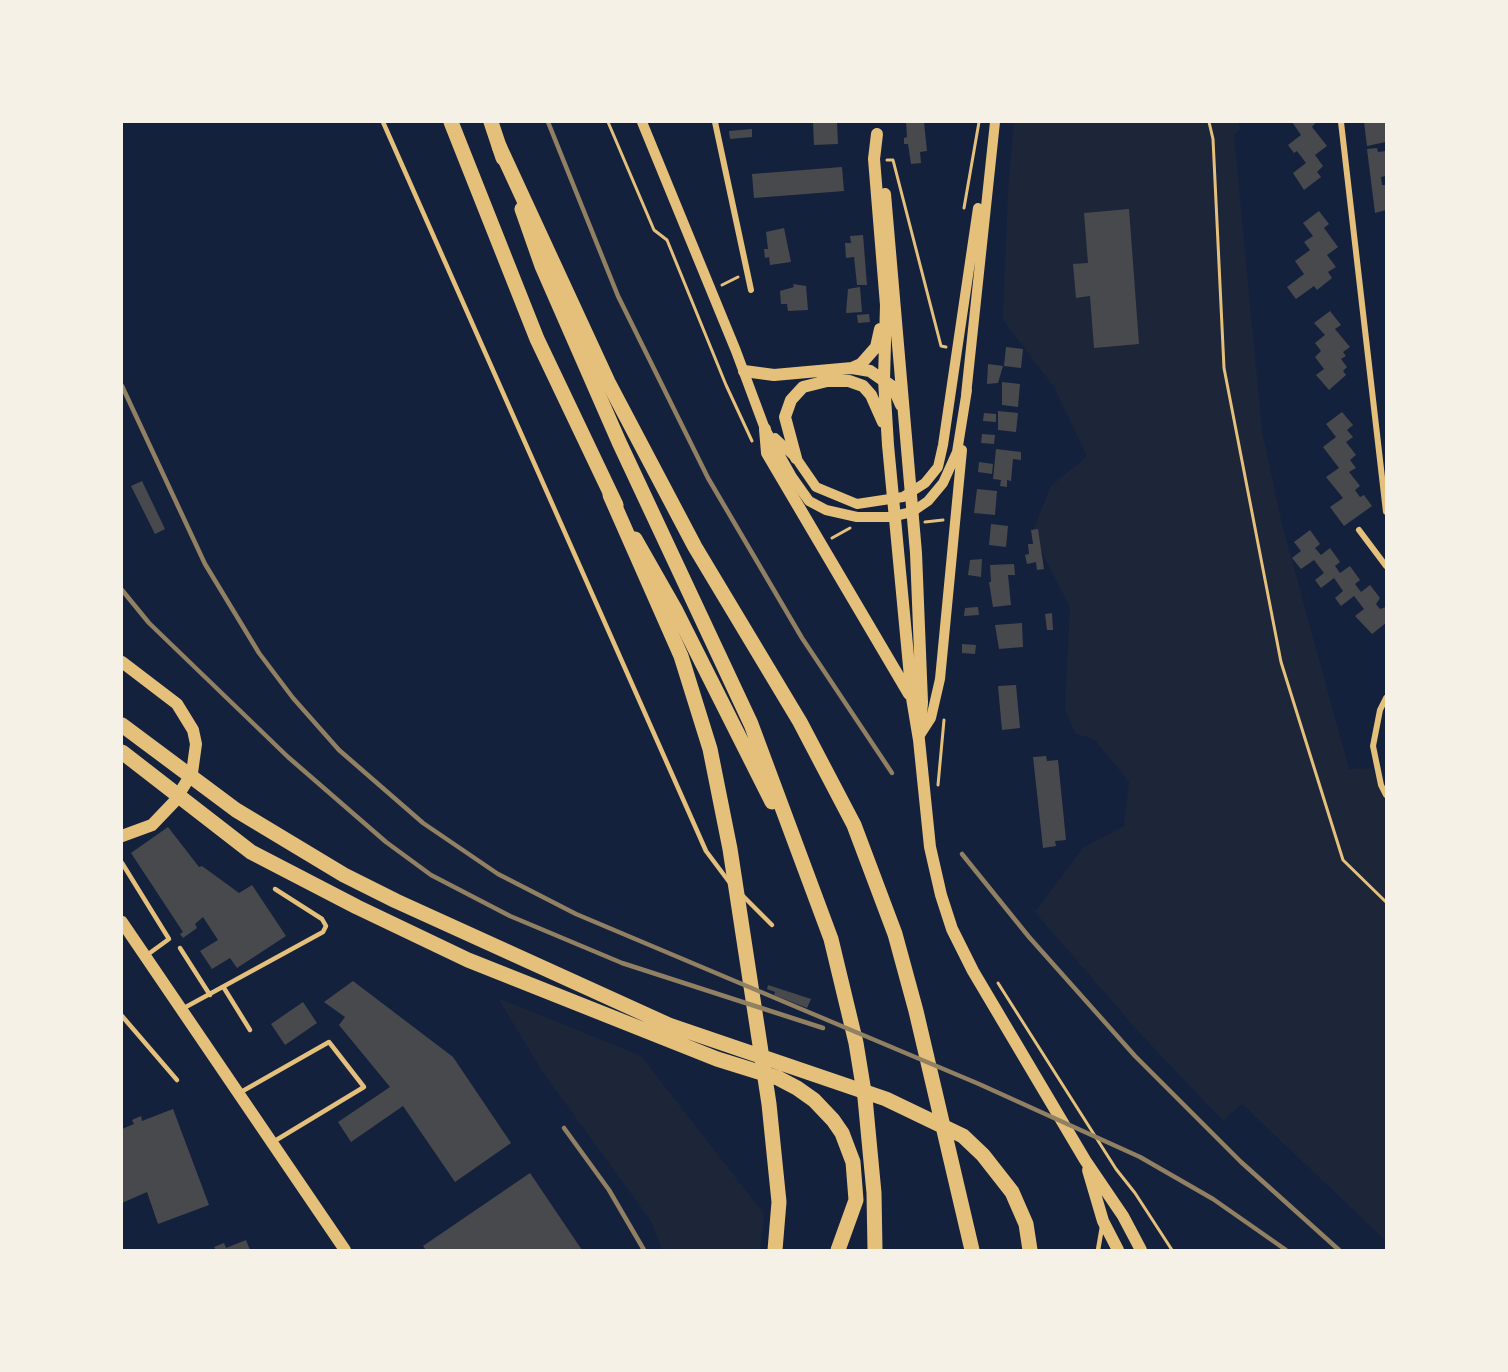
<!DOCTYPE html>
<html>
<head>
<meta charset="utf-8">
<style>
  body { margin:0 }
  #map { position:relative; width:1508px; height:1372px; overflow:hidden; background:#14213d; font-family:Overpass,sans-serif }
  canvas { display:block }
  .frame { position:absolute; inset:0; border:123px solid #f6f1e7; pointer-events:none }
</style>
</head>
<body>
<div id="map">
<canvas width="1508" height="1372"></canvas>
<div class="frame"></div>
</div>
<script>
const c = document.querySelector('canvas').getContext('2d');
c.lineJoin = 'round';
function paint(path, color) { c.fillStyle = color; c.fill(path, 'evenodd'); }
const poly = rows => new Path2D(rows.map(r => 'M' + r).join(''));
function stroke(path, color, width, dash) { c.strokeStyle = color; c.lineWidth = width; c.lineCap = dash ? 'butt' : 'round'; c.setLineDash(dash || []); c.stroke(path); }
const green = poly([
  [1014,122,1238,122,1240,129,1234,136,1262,431,1283,528,1349,769,1372,768,1386,795,1386,1241,1242,1104,1223,1121,1136,1029,1035,912,1084,847,1124,826,1129,782,1094,739,1076,734,1065,710,1070,607,1032,533,1051,486,1087,456,1054,387,1003,320,1008,191],
  [498,998,641,1056,764,1214,760,1250,662,1250,651,1221,542,1071]
]);
const building = poly([
  [813,122,837,122,838,144,814,145],
  [906,122,924,122,927,151,920,152,921,163,911,164,908,144,904,144,904,138,907,137],
  [1292,122,1316,122,1312,127,1327,146,1315,155,1323,166,1317,172,1321,177,1304,190,1293,173,1306,163,1297,151,1294,153,1288,145,1301,135],
  [1364,122,1386,122,1386,142,1367,146],
  [752,129,752,137,730,139,729,131],
  [1377,148,1378,152,1386,151,1386,176,1381,177,1382,185,1386,185,1386,210,1375,213,1367,149],
  [842,167,844,191,754,198,752,174],
  [1129,209,1139,344,1094,348,1090,296,1076,298,1073,264,1088,263,1084,213],
  [1319,211,1329,224,1324,228,1338,247,1327,255,1336,267,1328,272,1332,278,1317,290,1314,286,1296,299,1287,287,1304,274,1295,261,1310,250,1304,242,1313,236,1303,223],
  [784,228,791,262,770,265,769,257,765,258,764,249,768,249,766,232],
  [863,235,867,285,857,285,854,257,846,258,845,243,851,243,850,236],
  [793,284,806,286,808,310,788,311,787,304,781,304,780,291,794,287],
  [860,287,862,312,846,313,848,289],
  [1330,311,1341,325,1335,329,1350,347,1343,352,1346,356,1341,359,1347,367,1343,371,1346,375,1329,390,1316,375,1324,369,1315,357,1321,351,1315,343,1325,335,1314,323],
  [869,314,870,322,858,323,857,315],
  [1006,347,1023,349,1021,368,1004,366],
  [988,364,1003,366,998,383,987,384],
  [1002,382,1020,384,1018,407,1002,405],
  [998,411,1018,413,1016,432,998,430],
  [1342,412,1353,425,1347,430,1353,437,1346,442,1356,455,1350,460,1356,468,1349,472,1360,486,1355,490,1360,497,1364,495,1372,506,1344,526,1330,507,1343,498,1326,477,1339,468,1323,447,1336,437,1326,424],
  [984,413,996,414,996,422,983,421],
  [982,434,995,435,994,444,981,443],
  [996,449,1021,452,1021,460,1013,459,1011,481,1007,480,1007,487,1000,486,1001,480,993,479],
  [979,462,993,464,992,474,978,472],
  [142,481,165,529,155,534,131,486],
  [977,489,997,491,995,515,974,513],
  [991,524,1008,526,1006,547,989,545],
  [1038,529,1044,569,1037,570,1036,562,1027,564,1025,555,1029,554,1028,544,1033,544,1031,530],
  [1310,530,1320,544,1315,548,1321,555,1330,548,1340,562,1335,566,1340,573,1350,566,1360,580,1355,584,1361,592,1370,585,1380,598,1376,604,1380,609,1386,607,1386,623,1372,634,1355,616,1364,609,1354,596,1341,606,1335,598,1343,591,1334,578,1321,588,1315,580,1324,573,1314,560,1301,569,1292,558,1301,551,1294,542],
  [982,559,981,577,968,575,970,560],
  [1014,564,1015,575,1008,575,1011,605,993,607,989,582,991,582,990,565],
  [978,607,979,615,964,616,965,608],
  [1052,613,1053,630,1047,630,1045,614],
  [1022,623,1023,647,999,649,995,625],
  [962,644,976,645,975,654,962,653],
  [1016,685,1020,728,1002,730,998,686],
  [1046,756,1047,761,1058,760,1066,840,1055,841,1056,846,1043,848,1033,757],
  [168,827,199,867,202,866,239,893,252,885,286,936,237,968,230,958,212,969,200,951,218,940,203,917,195,924,197,928,183,938,180,934,183,932,131,853],
  [353,981,453,1057,511,1143,455,1182,403,1106,351,1142,338,1122,390,1087,339,1025,345,1017,324,1002],
  [768,985,811,999,807,1008,774,995,775,992,767,989],
  [303,1002,317,1023,285,1045,271,1024],
  [173,1109,209,1205,158,1224,147,1192,122,1203,122,1129,134,1124,132,1120,141,1116,142,1121],
  [530,1173,582,1250,426,1250,423,1246],
  [246,1240,250,1250,216,1250,214,1247,224,1243,226,1248]
]);
const path = poly([
  [608,122,654,230,667,240,726,385,752,441],
  [1209,122,1213,139,1224,368,1281,662,1343,860,1386,902],
  [887,160,893,160,941,346,946,347],
  [964,208,979,122],
  [722,285,738,277],
  [925,522,943,520],
  [832,538,850,528],
  [938,785,944,720],
  [998,983,1116,1169,1135,1193,1172,1250]
]);
const service = poly([
  [383,122,706,851,730,883],
  [122,863,169,939,147,955],
  [742,895,772,925],
  [180,948,210,995],
  [224,988,250,1030],
  [184,1008,323,932,326,926,322,919,275,889],
  [122,1016,177,1080],
  [241,1092,329,1042,364,1087,273,1142],
  [1098,1250,1102,1227]
]);
const minor = poly([
  [715,122,751,290],
  [1341,122,1386,512],
  [1359,530,1386,566],
  [1386,698,1380,710,1373,746,1381,785,1386,795]
]);
const tertiary = poly([
  [642,122,736,351,765,429,792,477,809,501,826,510,857,517,890,517,912,512,928,501,943,483,957,452,967,390],
  [966,395,995,122],
  [775,438,796,458,816,487,857,504,903,497,925,483,938,467,943,445,978,208],
  [920,735,931,718,940,679,962,450]
]);
const secondary = poly([
  [877,134,874,159,886,305,884,380,888,445,912,698,919,740,930,847,941,895,952,929,973,971,1085,1160,1123,1216,1141,1250],
  [885,194,916,553,922,702,920,730],
  [852,368,861,364,876,347,880,329],
  [744,371,774,375,852,368,870,371,893,387,901,405],
  [765,429,767,453,909,694],
  [796,458,785,417,791,400,803,387,827,381,849,381,863,386,871,395,883,422],
  [122,662,177,704,193,730,196,744,192,773,174,802,152,825,122,836],
  [122,922,345,1250],
  [1088,1170,1103,1221,1118,1250]
]);
const primary = poly([
  [451,122,537,339,616,505],
  [491,122,503,158],
  [522,209,542,266,619,442,751,724,831,939,856,1043,865,1098,874,1193,875,1250],
  [635,539,676,611,772,802]
]);
const trunk = poly([
  [499,146,608,382,695,547,800,722,854,825,895,934,916,1011,972,1250],
  [610,495,681,656,710,749,730,849,769,1104,779,1202,775,1250],
  [122,725,236,810,344,875,396,901,669,1025,886,1099,963,1136,983,1155,1012,1192,1026,1224,1030,1250],
  [122,752,251,852,357,907,468,960,717,1059,778,1078,797,1088,814,1100,833,1120,842,1133,853,1162,856,1200,838,1250]
]);
const rail = poly([
  [548,122,618,296,708,478,802,638,892,773],
  [122,386,205,564,259,653,293,698,339,750,423,823,498,874,576,914,979,1084,1140,1157,1213,1199,1286,1250],
  [122,590,149,623,288,757,386,842,431,875,510,916,622,963,823,1028],
  [962,854,1029,937,1135,1056,1241,1162,1339,1250],
  [564,1128,609,1190,644,1250]
]);
paint(green, '#1d2539');
paint(building, '#48494c');
stroke(path, '#e5c07b', 3);
stroke(service, '#e5c07b', 4.5);
stroke(minor, '#e5c07b', 6);
stroke(tertiary, '#e5c07b', 10);
stroke(secondary, '#e5c07b', 12);
stroke(primary, '#e5c07b', 15);
stroke(trunk, '#e5c07b', 15);
stroke(rail, '#918062', 4.5);
</script>
</body>
</html>
